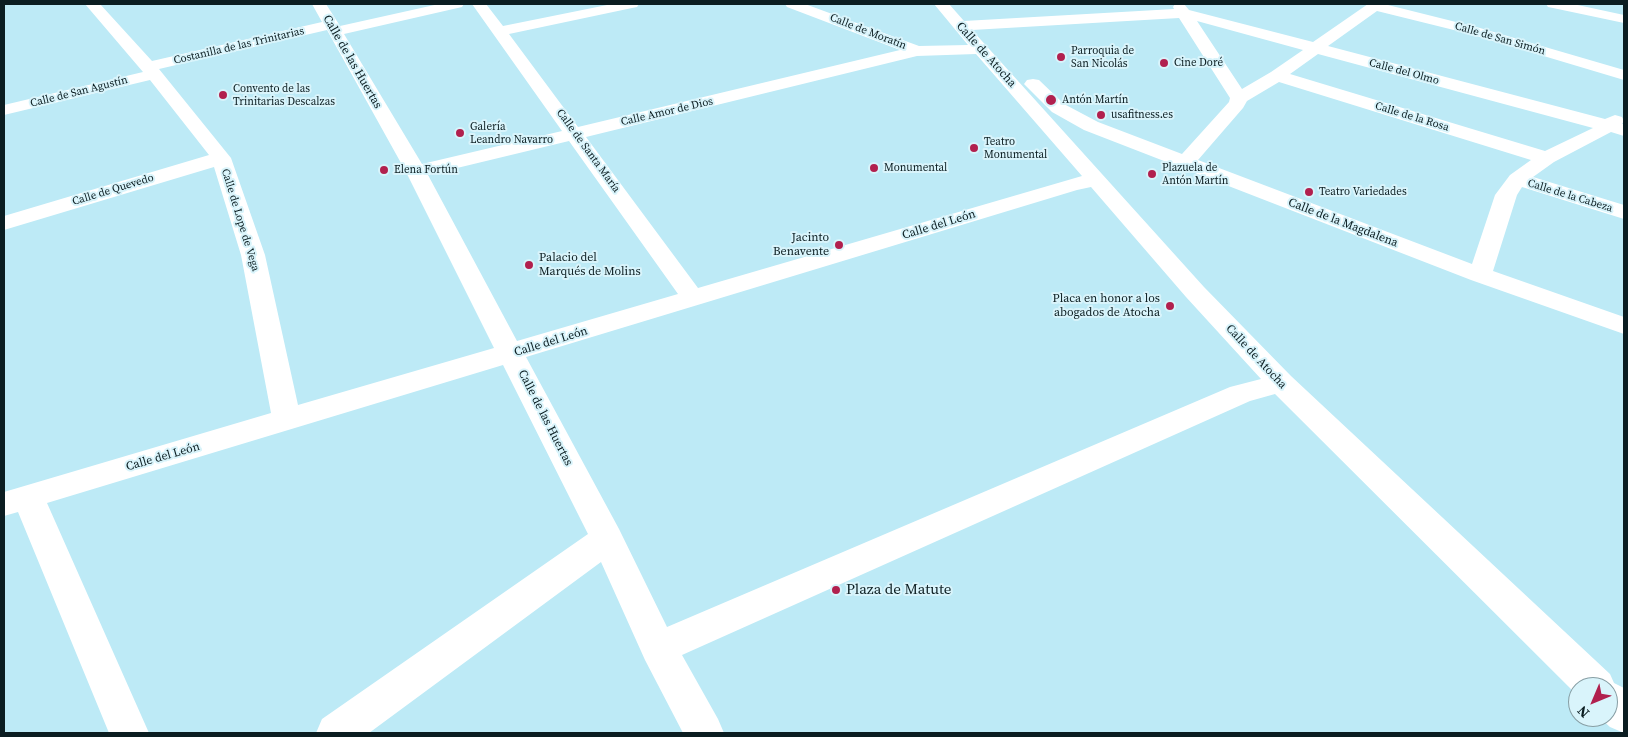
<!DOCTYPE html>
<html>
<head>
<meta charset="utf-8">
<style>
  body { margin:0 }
  #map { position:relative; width:1628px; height:737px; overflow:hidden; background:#bdeaf6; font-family:"Source Serif 4",serif }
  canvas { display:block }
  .frame { position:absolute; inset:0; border:5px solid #0b1d21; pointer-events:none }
  .north { position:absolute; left:1568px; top:677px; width:50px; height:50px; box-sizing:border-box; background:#d9f4fb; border:1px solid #879ea4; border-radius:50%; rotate:225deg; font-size:14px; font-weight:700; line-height:20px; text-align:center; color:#0b1d21 }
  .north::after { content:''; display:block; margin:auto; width:18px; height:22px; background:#b1204e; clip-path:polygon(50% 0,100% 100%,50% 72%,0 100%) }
</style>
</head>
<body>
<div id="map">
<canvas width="1628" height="737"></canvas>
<div class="frame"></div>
<div class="north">N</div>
</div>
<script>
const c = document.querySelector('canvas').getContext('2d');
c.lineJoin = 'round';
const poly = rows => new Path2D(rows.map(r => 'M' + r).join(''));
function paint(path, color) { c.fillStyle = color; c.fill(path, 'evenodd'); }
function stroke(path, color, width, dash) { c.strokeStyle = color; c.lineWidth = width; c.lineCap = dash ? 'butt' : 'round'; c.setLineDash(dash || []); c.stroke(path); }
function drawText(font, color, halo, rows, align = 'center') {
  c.font = font + ' "Source Serif 4",serif'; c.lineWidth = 4; c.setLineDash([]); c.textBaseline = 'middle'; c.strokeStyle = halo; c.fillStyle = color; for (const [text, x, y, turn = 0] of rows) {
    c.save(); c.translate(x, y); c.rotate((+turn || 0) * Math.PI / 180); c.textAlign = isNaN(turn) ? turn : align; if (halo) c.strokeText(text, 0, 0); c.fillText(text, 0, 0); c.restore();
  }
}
const minor = poly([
  [85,4,100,4,152,61,322,22,312,4,326,4,340,26,439,4,464,4,462,7,344,34,422,164,562,131,472,4,486,4,503,26,612,4,639,4,637,7,632,8,509,34,578,127,900,50,787,7,785,4,805,4,919,46,968,45,934,4,949,4,964,21,1174,9,1173,7,1175,4,1184,4,1189,10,1313,42,1368,4,1384,4,1480,28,1624,70,1624,80,1470,34,1377,11,1328,46,1605,119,1615,115,1622,117,1624,121,1622,124,1624,124,1624,136,1611,132,1554,162,1533,177,1624,205,1624,219,1522,187,1517,195,1493,271,1624,317,1624,334,1471,280,1084,130,1052,112,1024,84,1027,80,1033,79,1039,80,1064,104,1098,122,1182,154,1229,102,1230,98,1179,18,972,30,1204,287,1291,376,1610,674,1614,683,1624,688,1624,733,1610,727,1599,717,1608,717,1608,687,1578,687,1578,696,1275,394,1250,401,682,655,718,719,724,733,683,733,645,660,601,562,369,733,316,733,322,719,588,534,503,365,47,503,149,733,109,733,18,512,4,516,4,492,271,413,241,255,214,167,4,230,4,216,209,155,150,80,4,115,4,105,143,72,85,4],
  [1197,21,1303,50,1271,72,1242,89,1197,21],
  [327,30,406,172,494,348,298,405,265,255,231,158,159,69,327,30],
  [976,54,1082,176,698,288,586,137,917,56,976,54],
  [1318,54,1593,128,1545,151,1290,74,1318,54],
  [1279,82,1531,160,1510,175,1495,195,1472,264,1198,160,1243,108,1247,101,1279,82],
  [569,141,678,294,517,341,428,175,569,141],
  [1091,187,1186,297,1261,379,1230,387,667,627,619,529,526,357,1077,190,1091,187],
  [1546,4,1573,4,1624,15,1624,23,1553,8,1548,7,1546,4]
]);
const markers = [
  [1061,57,5,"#b1204e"],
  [1164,63,5,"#b1204e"],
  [223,95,5,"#b1204e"],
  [1051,100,6,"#b1204e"],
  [1101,115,5,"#b1204e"],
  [460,133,5,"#b1204e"],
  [974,148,5,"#b1204e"],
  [874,168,5,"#b1204e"],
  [384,170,5,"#b1204e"],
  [1152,174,5,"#b1204e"],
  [1309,192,5,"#b1204e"],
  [839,245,5,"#b1204e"],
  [529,265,5,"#b1204e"],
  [1170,306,5,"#b1204e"],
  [836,590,5,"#b1204e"]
];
const farStreetnames = [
  ["Calle de Moratín",868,32,21],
  ["Calle de San Simón",1500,39,16],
  ["Costanilla de las Trinitarias",239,46,-13],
  ["Calle del Olmo",1404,72,15],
  ["Calle de San Agustín",79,92,-14],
  ["Calle Amor de Dios",667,112,-13],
  ["Calle de la Rosa",1412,117,17],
  ["Calle de Santa María",588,151,54],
  ["Calle de Quevedo",113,190,-17],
  ["Calle de la Cabeza",1570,196,17],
  ["Calle de Lope de Vega",240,220,73]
];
const farPoinames = [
  ["Parroquia de",1071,51],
  ["San Nicolás",1071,64],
  ["Cine Doré",1174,63],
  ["Convento de las",233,89],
  ["Trinitarias Descalzas",233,102],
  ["Antón Martín",1062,100],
  ["usafitness.es",1111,115],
  ["Galería",470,127],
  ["Leandro Navarro",470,140],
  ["Teatro",984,142],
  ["Monumental",984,155],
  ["Monumental",884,168],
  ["Plazuela de",1162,168],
  ["Antón Martín",1162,181],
  ["Elena Fortún",394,170],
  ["Teatro Variedades",1319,192]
];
const streetNames = [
  ["Calle de Atocha",986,55,48],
  ["Calle de las Huertas",352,62,60],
  ["Calle de la Magdalena",1343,223,21],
  ["Calle del León",939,225,-17],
  ["Calle del León",551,342,-17],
  ["Calle de Atocha",1256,357,47],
  ["Calle de las Huertas",545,418,63],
  ["Calle del León",163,457,-16]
];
const poiNames = [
  ["Jacinto",829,238],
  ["Benavente",829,252],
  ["Palacio del",539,258,"left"],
  ["Marqués de Molins",539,272,"left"],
  ["Placa en honor a los",1160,299],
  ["abogados de Atocha",1160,313]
];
const nearPoinames = [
  ["Plaza de Matute",846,590]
];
paint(minor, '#fff');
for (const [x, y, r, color] of markers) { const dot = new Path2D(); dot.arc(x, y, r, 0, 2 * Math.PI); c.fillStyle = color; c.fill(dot); stroke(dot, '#d9f4fb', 2); }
drawText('11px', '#0b1d21', '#d9f4fb', farStreetnames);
drawText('11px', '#0b1d21', '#d9f4fb', farPoinames, 'left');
drawText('12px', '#0b1d21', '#d9f4fb', streetNames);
drawText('12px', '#0b1d21', '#d9f4fb', poiNames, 'right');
drawText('15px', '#0b1d21', '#d9f4fb', nearPoinames, 'left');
</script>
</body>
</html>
